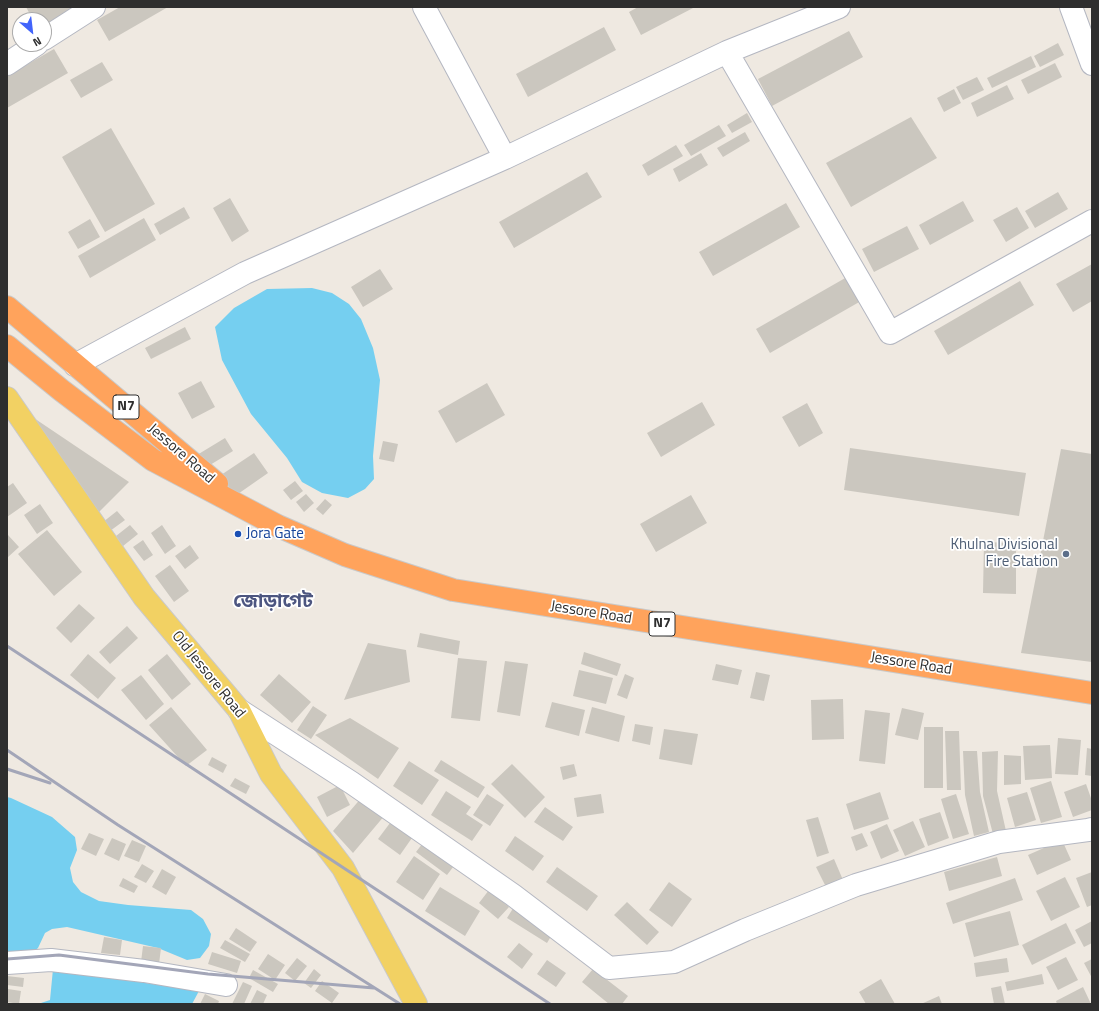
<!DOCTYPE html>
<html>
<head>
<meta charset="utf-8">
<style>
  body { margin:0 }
  #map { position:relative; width:1099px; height:1011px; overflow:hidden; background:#efe9e1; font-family:"Titillium Web",sans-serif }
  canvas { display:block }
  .frame { position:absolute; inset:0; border:8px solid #2e2e2e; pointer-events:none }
  .north { position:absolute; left:12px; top:12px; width:40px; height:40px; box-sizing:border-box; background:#fff; border:1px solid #ababab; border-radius:50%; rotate:152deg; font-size:11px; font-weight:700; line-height:16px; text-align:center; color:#2e2e2e }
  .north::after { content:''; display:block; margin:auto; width:14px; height:18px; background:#4264fb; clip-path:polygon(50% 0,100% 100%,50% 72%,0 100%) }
</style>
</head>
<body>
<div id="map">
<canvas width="1099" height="1011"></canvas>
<div class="frame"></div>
<div class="north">N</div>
</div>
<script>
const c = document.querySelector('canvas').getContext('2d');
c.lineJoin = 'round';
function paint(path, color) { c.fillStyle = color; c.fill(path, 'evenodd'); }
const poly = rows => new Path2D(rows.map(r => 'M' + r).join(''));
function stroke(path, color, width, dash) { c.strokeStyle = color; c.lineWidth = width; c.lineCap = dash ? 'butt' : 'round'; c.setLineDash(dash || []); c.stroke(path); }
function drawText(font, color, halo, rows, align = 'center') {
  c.font = font + ' "Titillium Web","Noto Sans Bengali",sans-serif'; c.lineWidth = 3.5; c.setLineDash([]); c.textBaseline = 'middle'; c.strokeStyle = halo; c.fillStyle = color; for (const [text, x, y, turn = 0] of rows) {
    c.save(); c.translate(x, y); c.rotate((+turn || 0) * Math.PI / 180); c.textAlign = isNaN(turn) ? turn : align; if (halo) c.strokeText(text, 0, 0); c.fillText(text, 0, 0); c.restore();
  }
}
const water = poly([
  [312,288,332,293,349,304,361,319,373,348,380,380,373,456,374,479,365,489,348,498,322,493,302,482,287,458,251,414,222,360,215,327,234,308,267,289],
  [7,797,11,798,52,817,75,837,77,850,70,868,73,882,81,892,99,901,128,905,191,910,203,919,211,934,209,946,200,958,187,960,158,948,67,927,52,929,45,933,38,948,31,954,7,955],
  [53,969,199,991,192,1004,38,1004,50,1000]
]);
const building = poly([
  [26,7,80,7,44,29,44,20,33,20],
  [120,7,168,7,109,41,97,20],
  [638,7,695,7,641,35,629,12],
  [604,27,616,50,528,97,516,74],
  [849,31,863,57,772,106,758,79],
  [1058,43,1064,55,1040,67,1034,56],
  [54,49,68,73,7,108,7,76],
  [1031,56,1036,67,992,88,987,78],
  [102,62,113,80,81,98,70,80],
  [1055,63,1062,77,1028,94,1021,80],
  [977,77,984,90,963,100,956,87],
  [1007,85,1014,99,977,117,971,103],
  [954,89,961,103,944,112,937,98],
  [747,113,752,122,732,133,727,125],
  [911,117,937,158,851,207,826,163],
  [719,125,726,136,691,156,684,145],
  [111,128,155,204,105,232,62,157],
  [745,132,750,141,723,157,717,148],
  [676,145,683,156,648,176,642,165],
  [701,153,708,165,679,182,673,169],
  [587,172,602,197,514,248,499,222],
  [1058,192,1068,209,1035,228,1025,211],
  [230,198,249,231,232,242,213,208],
  [963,201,974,221,930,245,919,225],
  [786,203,800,227,713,276,699,252],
  [184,207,190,218,160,235,154,224],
  [1017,207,1029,228,1006,242,993,220],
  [144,218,156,240,90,278,78,256],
  [90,219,100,237,78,249,68,232],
  [907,226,919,249,874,272,862,249],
  [1092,264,1092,301,1073,312,1056,284],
  [380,269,393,289,363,307,351,287],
  [847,277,861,301,770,353,756,329],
  [1020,281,1034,305,948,355,934,331],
  [185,327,191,339,151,359,145,348],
  [201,381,215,407,192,419,178,393],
  [487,383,505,415,456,443,438,411],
  [702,402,715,425,661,457,647,433],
  [807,403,823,433,799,447,782,417],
  [19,408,129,482,93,518],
  [225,438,233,451,205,468,197,455],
  [383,441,398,444,394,462,379,459],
  [850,448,1026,473,1019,516,844,490],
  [1061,449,1092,454,1092,662,1021,653],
  [254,453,268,473,235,496,221,475],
  [295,481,303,491,291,500,283,490],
  [13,483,27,503,7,517,7,487],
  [306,494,314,503,304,512,296,502],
  [691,495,707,523,656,552,640,524],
  [325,499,332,505,323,515,316,509],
  [40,504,53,523,37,534,24,515],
  [117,511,125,520,110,531,103,522],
  [130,525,138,534,123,546,116,536],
  [162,525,176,546,165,554,151,533],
  [47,530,82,572,54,596,18,554],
  [8,535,19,547,7,558,7,536],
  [143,540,153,555,144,561,133,547],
  [984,542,1016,543,1016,594,983,593],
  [190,545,199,558,185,569,175,556],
  [170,565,189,591,174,602,155,576],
  [79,604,95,618,71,643,56,628],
  [127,626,138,638,110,664,99,652],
  [420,633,460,641,458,655,417,647],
  [368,643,406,650,410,682,344,700],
  [584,652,621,664,617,676,581,664],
  [88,654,116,678,98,699,70,675],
  [167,654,191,684,172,700,148,670],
  [458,658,487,661,480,721,451,718],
  [505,661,528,664,520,716,497,712],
  [716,664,742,670,738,685,712,680],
  [579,670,613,678,606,704,573,696],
  [756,672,770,675,764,701,750,698],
  [279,674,311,702,292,723,260,695],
  [625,674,634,678,627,699,617,695],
  [141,675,164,704,146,720,121,690],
  [843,699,844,739,812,740,811,700],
  [552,702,585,710,579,736,545,727],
  [313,706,327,715,311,739,297,730],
  [171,707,207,750,186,766,149,725],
  [592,707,625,716,619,742,585,733],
  [902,708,924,713,918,740,895,735],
  [865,710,890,713,885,764,859,761],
  [350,718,399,748,378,779,315,735],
  [635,724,653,727,650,745,632,741],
  [924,727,943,727,943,788,924,788],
  [664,729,698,734,692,765,659,759],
  [945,731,959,731,961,790,947,790],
  [1058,738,1081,740,1078,775,1055,774],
  [1050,745,1052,778,1025,780,1023,746],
  [1087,748,1092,749,1092,776,1085,775],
  [963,751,977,751,980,792,989,832,974,836,965,795],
  [998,751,997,791,1006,831,993,834,983,796,982,752],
  [1004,755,1021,756,1021,784,1004,785],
  [212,757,227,765,223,773,208,765],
  [441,760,485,787,478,798,434,771],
  [409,761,439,780,422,805,393,786],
  [512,764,545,797,525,818,491,784],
  [574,764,577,776,563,780,560,767],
  [235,778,250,786,246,794,230,786],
  [1051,781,1062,817,1041,823,1030,788],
  [1086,784,1092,801,1092,810,1073,817,1064,792],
  [340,785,350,805,327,817,317,797],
  [446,791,471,807,466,814,483,825,472,841,431,815],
  [880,792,889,819,854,830,846,804],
  [1027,792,1036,820,1015,827,1007,798],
  [487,794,504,805,490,826,473,815],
  [601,794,604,813,577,817,574,798],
  [956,794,969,834,953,839,941,799],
  [362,797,385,815,353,853,333,831],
  [545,807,573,827,563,841,534,822],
  [940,812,949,838,928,846,919,819],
  [818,817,829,853,817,857,806,820],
  [393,819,414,835,400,855,378,839],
  [913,821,925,847,905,856,893,830],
  [887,824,899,851,881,859,870,832],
  [89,833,104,839,96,856,81,849],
  [862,833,868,846,856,851,851,837],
  [429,835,460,858,447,875,416,852],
  [515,836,544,856,533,871,505,851],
  [112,838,126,844,119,861,104,854],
  [132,840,146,846,139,862,124,856],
  [1062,840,1071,860,1037,875,1028,855],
  [414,856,440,874,423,900,396,882],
  [997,857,1002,876,949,891,944,872],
  [834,859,843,880,826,887,816,867],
  [142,864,154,871,146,883,134,877],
  [557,867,598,896,587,911,546,882],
  [162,869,176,877,166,895,152,887],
  [1092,872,1092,905,1087,907,1076,878],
  [1065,877,1080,907,1051,921,1036,891],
  [123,878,138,886,134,893,119,886],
  [1015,878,1023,900,953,924,946,903],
  [669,882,692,899,672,927,649,910],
  [440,887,480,911,465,936,425,911],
  [489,890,509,907,498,919,479,903],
  [522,894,562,918,547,943,507,918],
  [627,902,659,932,647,945,614,915],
  [1010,911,1019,945,974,957,965,923],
  [1092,921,1092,943,1084,947,1075,930],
  [1066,923,1076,943,1032,965,1022,945],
  [236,928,257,942,250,952,229,939],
  [104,937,122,940,120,955,101,953],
  [225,940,250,954,245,962,220,948],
  [519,943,533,954,522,969,507,957],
  [143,946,161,948,159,964,141,962],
  [212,952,241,961,237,973,208,964],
  [268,954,285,965,275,980,258,969],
  [1066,957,1078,980,1058,990,1046,967],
  [297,958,307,966,295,981,285,973],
  [1007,958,1009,972,976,977,974,963],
  [1092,959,1092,978,1084,963],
  [547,960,566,973,556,987,537,974],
  [314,969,321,975,311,988,304,983],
  [593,969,628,996,622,1004,609,1004,582,982],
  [253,970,278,984,273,992,249,978],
  [1042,974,1044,984,1007,991,1005,982],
  [7,976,24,978,23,987,7,985],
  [881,979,895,1004,866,1004,859,992],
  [322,981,339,993,332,1003,315,991],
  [243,982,252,986,244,1004,232,1004],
  [1001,986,1005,1004,994,1004,991,988],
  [1083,987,1091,1004,1057,1004,1056,1001],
  [8,989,21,991,19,1004,7,1002],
  [257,990,267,995,263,1004,250,1004],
  [205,994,219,1001,218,1004,200,1004],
  [939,996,942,1004,921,1004]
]);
const minor = poly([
  [424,7,505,158],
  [1071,7,1092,64],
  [44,39,94,7],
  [727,52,890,333,1092,221],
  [7,64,37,44],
  [75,365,245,273,505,158,727,52,839,7],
  [239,710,352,783,513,895,609,968,674,962,745,930,856,885,999,842,1088,830,1092,829],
  [7,963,51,960,144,971,226,985]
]);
const major = poly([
  [7,398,144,597,239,710,271,774,343,868,416,1004]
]);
const highway = poly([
  [7,307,217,484],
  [7,346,61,390,153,460,278,526,345,555,453,590,1092,693]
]);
const rail = poly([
  [7,646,550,1004],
  [7,750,118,825,400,1004],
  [7,769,50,783],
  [7,959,59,955,208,974,374,988]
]);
const markers = [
  [238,534,4,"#1a4fb4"],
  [1066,554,4,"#5c6f8a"]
];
const shields = [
  [126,407,26],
  [662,624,26]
];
const shieldNames = [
  ["N7",126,407],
  ["N7",662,624]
];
const streetNames = [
  ["Jessore Road",181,454,41],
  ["Jessore Road",591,613,9],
  ["Jessore Road",911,664,9],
  ["Old Jessore Road",208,675,51]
];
const transitNames = [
  ["Jora Gate",246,534]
];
const serviceNames = [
  ["Khulna Divisional",1058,545],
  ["Fire Station",1058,562]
];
const districtNames = [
  ["জোড়াগেট",273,602]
];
paint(water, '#75cff0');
paint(building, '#cbc7bf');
stroke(minor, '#b4b7c1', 24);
stroke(major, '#c9c9c9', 24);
stroke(highway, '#c9c9c9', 24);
stroke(minor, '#fff', 22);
stroke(major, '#f2d163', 22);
stroke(highway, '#ffa35c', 22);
stroke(rail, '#a3a6b8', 3);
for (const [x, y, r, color] of markers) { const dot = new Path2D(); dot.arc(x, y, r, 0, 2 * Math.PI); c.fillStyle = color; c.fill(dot); stroke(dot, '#fff', 1.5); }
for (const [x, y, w] of shields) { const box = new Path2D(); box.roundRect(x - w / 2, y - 12, w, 24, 3); c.fillStyle = '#fff'; c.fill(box); stroke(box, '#2e2e2e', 1); }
drawText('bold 14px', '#2e2e2e', null, shieldNames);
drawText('15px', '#2e2e2e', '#fff', streetNames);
drawText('15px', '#164399', '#fff', transitNames, 'left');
drawText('15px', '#4e5e75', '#fff', serviceNames, 'right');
drawText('bold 19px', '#4d5680', '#fff', districtNames);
</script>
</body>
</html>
